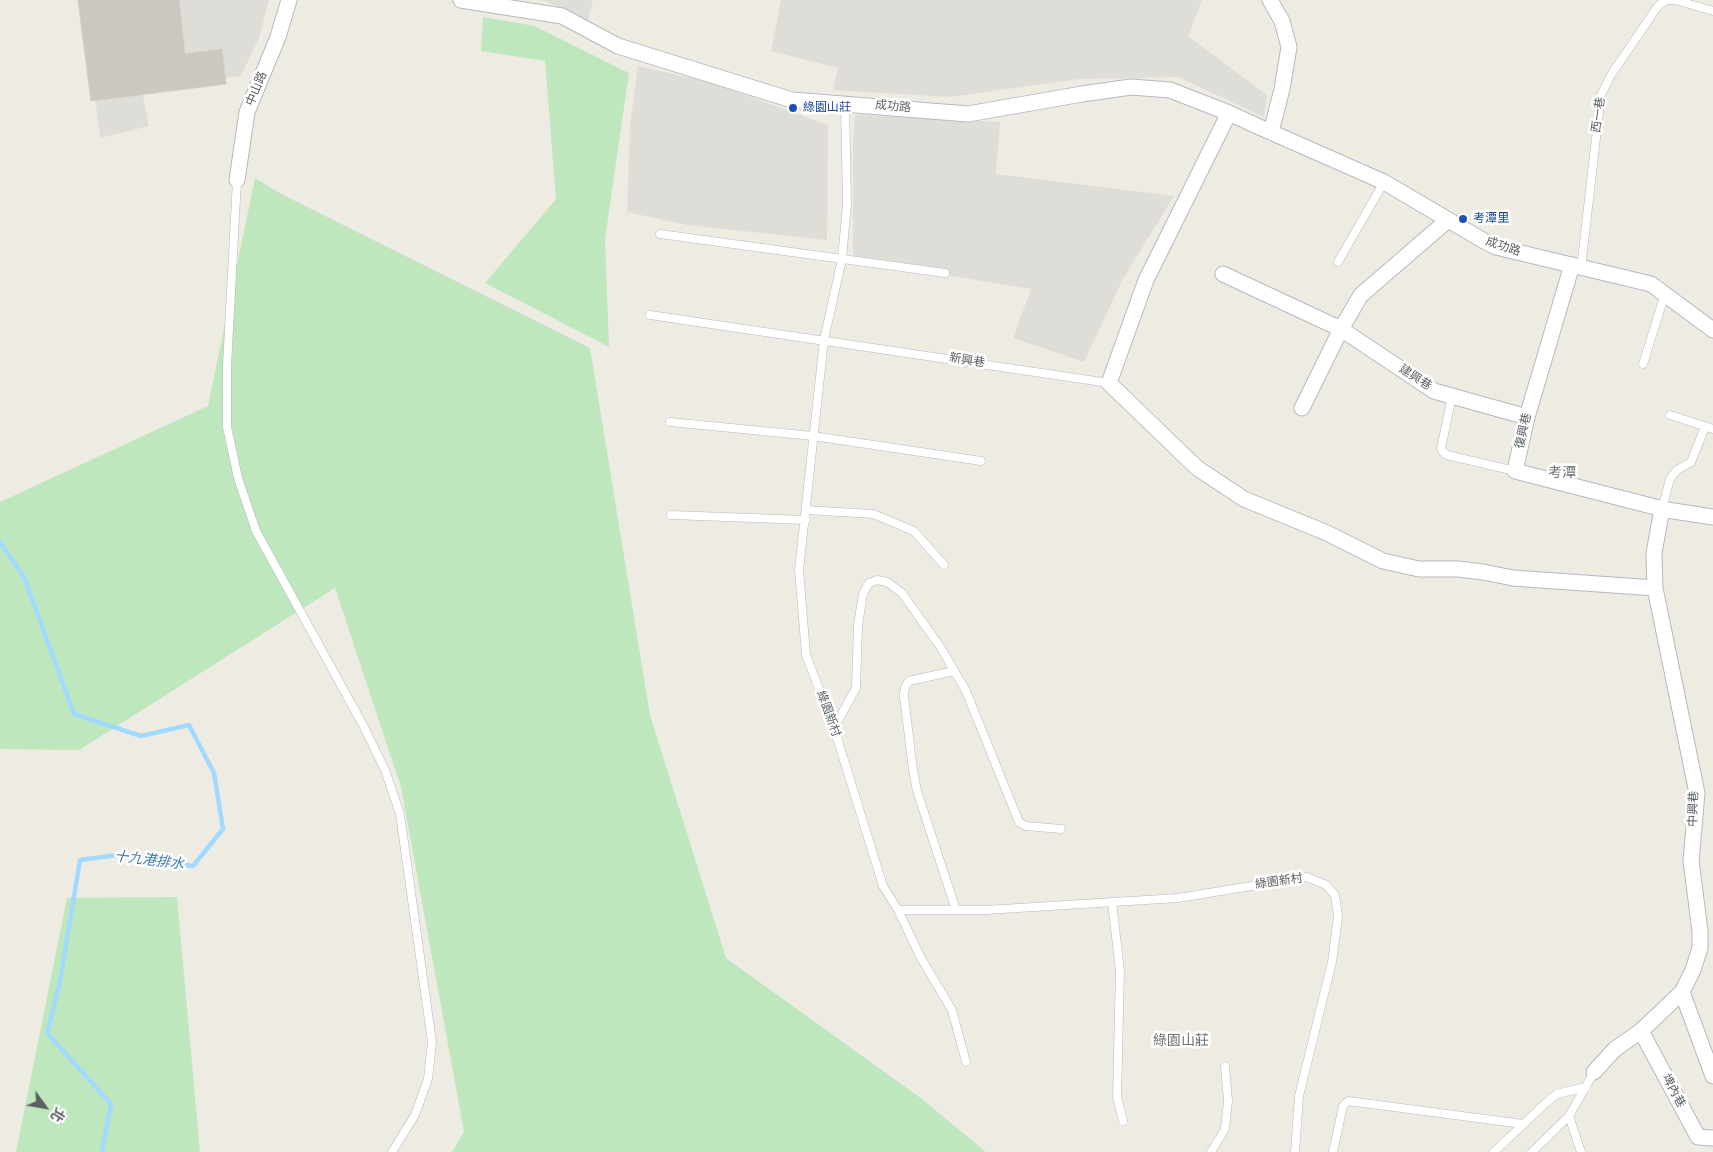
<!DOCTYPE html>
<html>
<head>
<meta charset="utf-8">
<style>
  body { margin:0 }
  #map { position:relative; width:1713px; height:1152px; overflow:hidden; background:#eeebe3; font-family:"Titillium Web","Noto Sans TC",sans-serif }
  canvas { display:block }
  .north { position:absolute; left:20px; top:1082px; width:50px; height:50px; -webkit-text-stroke:4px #fff; paint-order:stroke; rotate:122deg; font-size:14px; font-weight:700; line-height:20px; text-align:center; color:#5b5f64 }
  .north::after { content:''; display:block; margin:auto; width:18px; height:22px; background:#5b5f64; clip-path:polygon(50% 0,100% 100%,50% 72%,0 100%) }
</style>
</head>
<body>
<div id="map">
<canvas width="1713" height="1152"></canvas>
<div class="north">北</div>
</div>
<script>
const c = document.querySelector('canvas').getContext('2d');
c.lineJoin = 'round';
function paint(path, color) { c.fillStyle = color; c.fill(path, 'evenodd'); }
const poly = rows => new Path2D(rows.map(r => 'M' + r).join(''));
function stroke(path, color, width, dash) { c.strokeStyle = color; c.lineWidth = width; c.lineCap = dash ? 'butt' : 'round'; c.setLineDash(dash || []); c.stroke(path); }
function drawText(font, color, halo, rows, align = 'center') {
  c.font = font + ' "Titillium Web","Noto Sans TC",sans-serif'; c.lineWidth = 5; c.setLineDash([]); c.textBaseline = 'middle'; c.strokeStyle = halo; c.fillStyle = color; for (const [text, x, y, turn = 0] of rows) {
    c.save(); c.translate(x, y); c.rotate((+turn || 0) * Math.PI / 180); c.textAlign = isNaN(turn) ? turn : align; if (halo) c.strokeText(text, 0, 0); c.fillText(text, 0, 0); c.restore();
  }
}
const industrial = poly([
  [83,0,269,0,259,38,241,76,142,91,149,126,100,138],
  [542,0,593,0,588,20],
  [781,0,1202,0,1188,36,1267,95,1264,117,1178,77,1079,79,950,97,833,90,838,68,771,51],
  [638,66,709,82,828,125,827,240,687,225,627,212,630,126],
  [855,115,1000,122,996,174,1174,196,1123,279,1084,362,1013,338,1031,289,853,260,853,141]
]);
const green = poly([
  [483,17,535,26,629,73,605,239,609,347,485,283,556,199,545,61,481,51],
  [255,178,283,195,590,348,650,715,726,958,922,1099,986,1152,452,1152,464,1132,401,787,335,588,79,750,0,749,0,502,208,406],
  [177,897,200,1152,16,1152,67,898]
]);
const stream = poly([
  [0,542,24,577,74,714,141,736,189,725,214,773,223,829,193,866,118,855,80,860,60,982,47,1033,111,1104,102,1152]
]);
const building = poly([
  [78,0,179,0,185,54,222,49,226,84,91,101,78,0]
]);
const lane = poly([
  [845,103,847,204,842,259,824,340,799,570,806,655,834,728,883,886,898,910,921,958,952,1010,966,1062],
  [237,180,227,366,227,427,238,478,256,531,363,725,385,770,400,814,432,1042,428,1079,415,1115,392,1152],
  [660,234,945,273],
  [1338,262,1384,182],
  [1581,268,1601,95,1611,75,1658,6,1666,0,1675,0,1713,11],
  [650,315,1109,383],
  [1643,364,1665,294],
  [1452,396,1441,449,1443,452,1447,455,1515,471],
  [1670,415,1713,429],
  [670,422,813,436,981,461],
  [1662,509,1670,479,1677,470,1691,462,1705,427],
  [806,510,873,514,914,531,944,565],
  [671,515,806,520],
  [954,671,909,681,905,687,904,696,913,770,917,791,956,910],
  [834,728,856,688,858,625,863,594,869,583,877,580,887,582,902,593,941,648,966,691,1019,822,1026,826,1061,829],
  [1112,902,1120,971,1117,1097,1123,1121],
  [898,910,986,910,1178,898,1307,877,1326,885,1335,895,1338,917,1332,962,1299,1096,1295,1152],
  [1569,1116,1581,1152],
  [1211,1152,1225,1129,1228,1101,1225,1066],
  [1333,1152,1343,1106,1348,1101,1523,1124],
  [1494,1152,1548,1101,1557,1094,1586,1087],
  [1532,1152,1569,1116,1594,1072]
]);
const street = poly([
  [461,0,562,16,618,46,792,100,968,114,1082,94,1131,87,1170,90,1229,113,1257,126,1384,182,1484,241,1496,247,1651,284,1713,330],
  [1270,0,1282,21,1289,47,1282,89,1271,132],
  [1229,113,1146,280,1109,383,1197,468,1244,499,1327,533,1383,561,1419,569,1458,569,1483,572,1513,578,1655,588],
  [237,180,247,112,278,37,289,0],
  [1572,265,1527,417,1515,471,1667,510,1713,517],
  [1223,274,1341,329,1434,391,1527,417],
  [1302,408,1341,329,1361,295,1448,220],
  [1682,992,1713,1076],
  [1641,1031,1698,1137,1713,1138],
  [1594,1072,1615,1049,1641,1031,1682,992,1693,970,1700,948,1700,931,1691,861,1697,793,1655,588,1654,553,1662,509]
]);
const markers = [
  [793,108,5,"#1a4fb4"],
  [1463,219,5,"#1a4fb4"]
];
const streetNames = [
  ["中山路",257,89,-68],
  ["成功路",893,107,5],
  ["西一巷",1599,115,-82],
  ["成功路",1503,247,18],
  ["新興巷",967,361,9],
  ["建興巷",1415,378,33],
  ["復興巷",1524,431,-77],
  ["綠園新村",828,714,70],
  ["中興巷",1694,809,-88],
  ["綠園新村",1279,882,-8],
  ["埤內巷",1673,1091,62]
];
const transitNames = [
  ["綠園山莊",803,108],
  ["考潭里",1473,219]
];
const neighbourhoodNames = [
  ["考潭",1562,474],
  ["綠園山莊",1181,1042]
];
const waterNames = [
  ["十九港排水",149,861,7]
];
paint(industrial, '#dfddd7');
paint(green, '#bfe7be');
stroke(stream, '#a2d9ff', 4.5);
paint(building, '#cbc8c2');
stroke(building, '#d3cdc1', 1);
stroke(lane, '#b5b9bd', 9);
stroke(street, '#b5b9bd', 17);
stroke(lane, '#fff', 8);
stroke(street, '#fff', 15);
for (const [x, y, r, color] of markers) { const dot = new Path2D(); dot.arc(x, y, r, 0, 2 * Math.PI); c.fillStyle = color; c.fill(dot); stroke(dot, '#fff', 2); }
drawText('12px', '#5b5f64', '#fff', streetNames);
drawText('12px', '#164399', '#fff', transitNames, 'left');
drawText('14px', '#6c7176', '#fff', neighbourhoodNames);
drawText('italic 14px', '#3a79b5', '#fff', waterNames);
</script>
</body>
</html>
